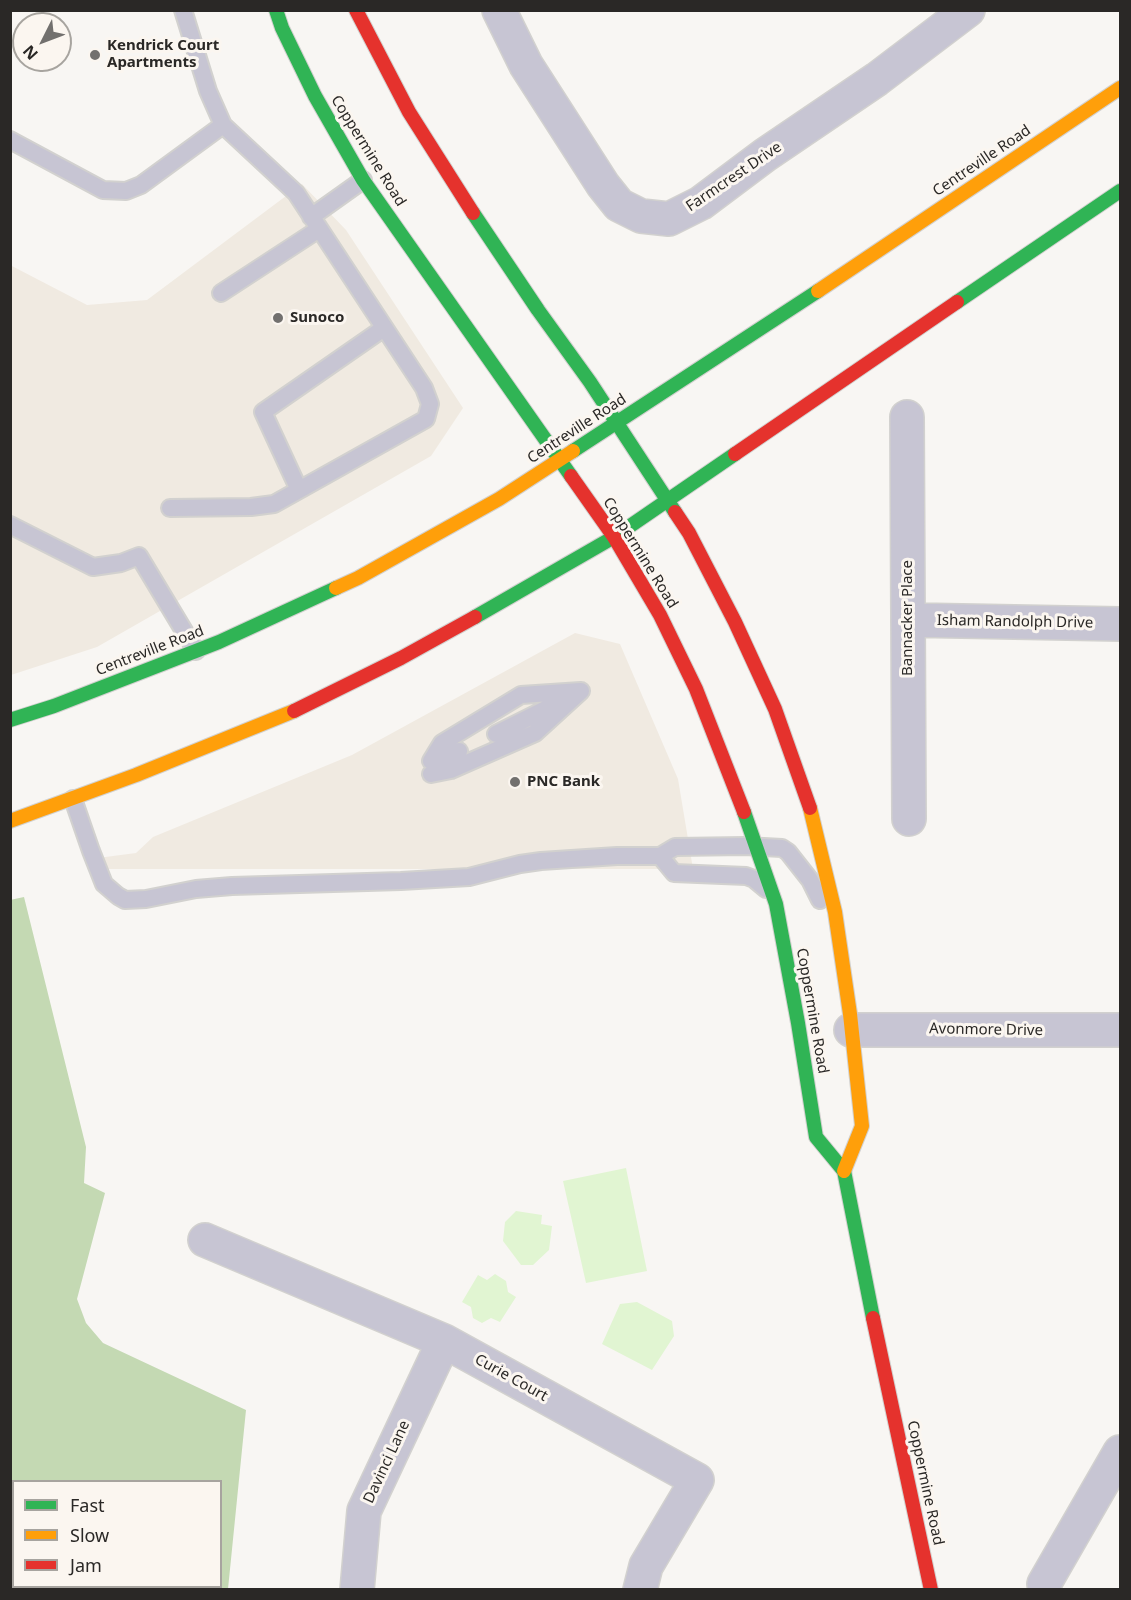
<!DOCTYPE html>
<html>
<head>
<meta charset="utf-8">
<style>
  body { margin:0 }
  #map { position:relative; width:1131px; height:1600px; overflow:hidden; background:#f8f6f3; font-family:"Noto Sans",sans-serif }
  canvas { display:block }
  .frame { position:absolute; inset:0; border:12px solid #2a2826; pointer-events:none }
  .legend { position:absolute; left:12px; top:1480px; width:210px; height:108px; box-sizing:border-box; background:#fbf6f0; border:2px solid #a7a49f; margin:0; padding:8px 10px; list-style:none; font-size:18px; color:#2a2826 }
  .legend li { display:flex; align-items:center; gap:12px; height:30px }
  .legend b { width:30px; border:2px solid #a7a49f }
  .north { position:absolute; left:12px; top:12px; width:60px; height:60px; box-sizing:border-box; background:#fbf6f0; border:2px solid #a7a49f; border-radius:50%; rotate:228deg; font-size:16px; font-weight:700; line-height:24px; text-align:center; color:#2a2826 }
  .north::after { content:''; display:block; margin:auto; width:21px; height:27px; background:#72706e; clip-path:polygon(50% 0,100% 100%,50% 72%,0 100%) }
</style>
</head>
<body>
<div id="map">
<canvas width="1131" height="1600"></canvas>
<div class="frame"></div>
<ul class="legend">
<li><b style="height:8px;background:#30b455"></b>Fast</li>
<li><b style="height:8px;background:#ff9f0a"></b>Slow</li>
<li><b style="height:8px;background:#e5322d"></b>Jam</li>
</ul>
<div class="north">N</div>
</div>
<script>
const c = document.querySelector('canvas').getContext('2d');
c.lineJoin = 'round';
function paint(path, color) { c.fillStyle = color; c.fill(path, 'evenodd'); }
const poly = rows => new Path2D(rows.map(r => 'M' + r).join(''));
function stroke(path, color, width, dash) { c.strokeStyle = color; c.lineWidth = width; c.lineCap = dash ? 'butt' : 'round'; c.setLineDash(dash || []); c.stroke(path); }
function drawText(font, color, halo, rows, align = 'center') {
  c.font = font + ' "Noto Sans",sans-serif'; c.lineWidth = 6; c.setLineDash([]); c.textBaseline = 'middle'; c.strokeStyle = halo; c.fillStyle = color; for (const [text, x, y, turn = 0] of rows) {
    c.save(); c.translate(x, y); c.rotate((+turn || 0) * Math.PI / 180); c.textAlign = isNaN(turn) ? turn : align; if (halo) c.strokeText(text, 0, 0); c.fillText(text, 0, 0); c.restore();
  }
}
const built = poly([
  [302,184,346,230,463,408,431,456,97,647,11,675,10,265,87,305,147,300],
  [575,633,620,644,678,779,693,869,91,869,90,859,136,853,153,837,352,755]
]);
const green = poly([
  [626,1168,647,1271,586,1283,563,1181],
  [516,1211,542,1215,541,1224,552,1226,549,1250,533,1265,521,1265,503,1241,505,1222],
  [495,1274,506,1281,508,1292,516,1297,500,1322,491,1318,482,1323,473,1318,471,1307,462,1302,478,1275,487,1280],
  [637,1302,672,1321,674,1336,652,1370,602,1344,620,1304]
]);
const forest = poly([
  [24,897,86,1147,84,1183,105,1193,77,1299,86,1323,103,1343,246,1410,228,1589,11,1589,10,900],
  [14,1482,220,1482,220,1586,14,1586]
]);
const lane = poly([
  [10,140,103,190,126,191,141,185,223,125],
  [311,217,363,180],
  [221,293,319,229],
  [299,490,263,412,384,328],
  [170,508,251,507,274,504,426,419,430,404,424,388,296,193,223,125,208,91,183,10],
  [10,525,93,567,121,563,139,556,196,651],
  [496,734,562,701],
  [431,761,442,743,521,695,581,691],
  [431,761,459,751],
  [431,774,451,770,535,733,581,691],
  [73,799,91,851,104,884,118,896,125,900,146,899,196,889,232,886,401,881,469,877,520,864,541,861,617,856,660,856,675,847,745,846,782,848,788,852,810,880,820,900],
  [660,856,674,873,746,876,754,879,766,889]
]);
const street = poly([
  [499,10,526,65,603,185,619,205,641,216,669,219,701,203,765,155,877,79,968,10],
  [907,417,909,819],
  [909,620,1120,624],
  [851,1030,1120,1030],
  [205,1240,444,1341,697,1480,646,1566,640,1590],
  [1044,1584,1120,1452],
  [357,1590,364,1511,444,1341]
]);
const fast = poly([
  [276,10,282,28,315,96,363,180,571,476],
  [473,213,538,310,590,382,675,512],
  [957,302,1120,191],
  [573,451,818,291],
  [475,617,614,537,735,454],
  [10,720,54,706,219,642,336,588],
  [744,812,776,904,798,1023,816,1137,844,1171,873,1318]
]);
const slow = poly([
  [818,291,1120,88],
  [336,588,358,578,499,499,573,451],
  [810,808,835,912,850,1014,862,1126,844,1171],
  [10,821,136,775,294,711]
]);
const jam = poly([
  [356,10,409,112,473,213],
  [735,454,957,302],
  [571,476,614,537,660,615,696,689,744,812],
  [675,512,689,533,735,622,775,709,810,808],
  [294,711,401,658,475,617],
  [873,1318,931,1590]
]);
const markers = [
  [95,55,6,"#72706e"],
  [278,318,6,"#72706e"],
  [515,782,6,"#72706e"]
];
const poiNames = [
  ["Kendrick Court",107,46],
  ["Apartments",107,63],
  ["Sunoco",290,318],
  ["PNC Bank",527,782]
];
const streetNames = [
  ["Coppermine Road",368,151,58],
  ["Centreville Road",982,161,-34],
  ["Farmcrest Drive",734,177,-34],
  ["Centreville Road",577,429,-33],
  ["Coppermine Road",640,553,58],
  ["Bannacker Place",908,618,-90],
  ["Isham Randolph Drive",1015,622,1],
  ["Centreville Road",150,651,-21],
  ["Coppermine Road",812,1011,80],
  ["Avonmore Drive",986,1030,1],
  ["Curie Court",511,1378,29],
  ["Davinci Lane",387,1462,-65],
  ["Coppermine Road",925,1483,78]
];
paint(built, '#f0eae1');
paint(green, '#e1f5d2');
paint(forest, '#c4d9b3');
stroke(lane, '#d2d1cf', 20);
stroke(street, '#d2d1cf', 36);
stroke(fast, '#d2d1cf', 16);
stroke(slow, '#d2d1cf', 16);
stroke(jam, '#d2d1cf', 16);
stroke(lane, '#c7c5d3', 16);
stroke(street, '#c7c5d3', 33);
stroke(fast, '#30b455', 14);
stroke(slow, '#ff9f0a', 14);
stroke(jam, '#e5322d', 14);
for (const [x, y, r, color] of markers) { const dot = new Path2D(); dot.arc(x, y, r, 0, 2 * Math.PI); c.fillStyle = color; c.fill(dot); stroke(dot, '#fbf6f0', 2); }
drawText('bold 15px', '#2a2826', '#fbf6f0', poiNames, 'left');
drawText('15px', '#2a2826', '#fbf6f0', streetNames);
</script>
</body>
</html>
